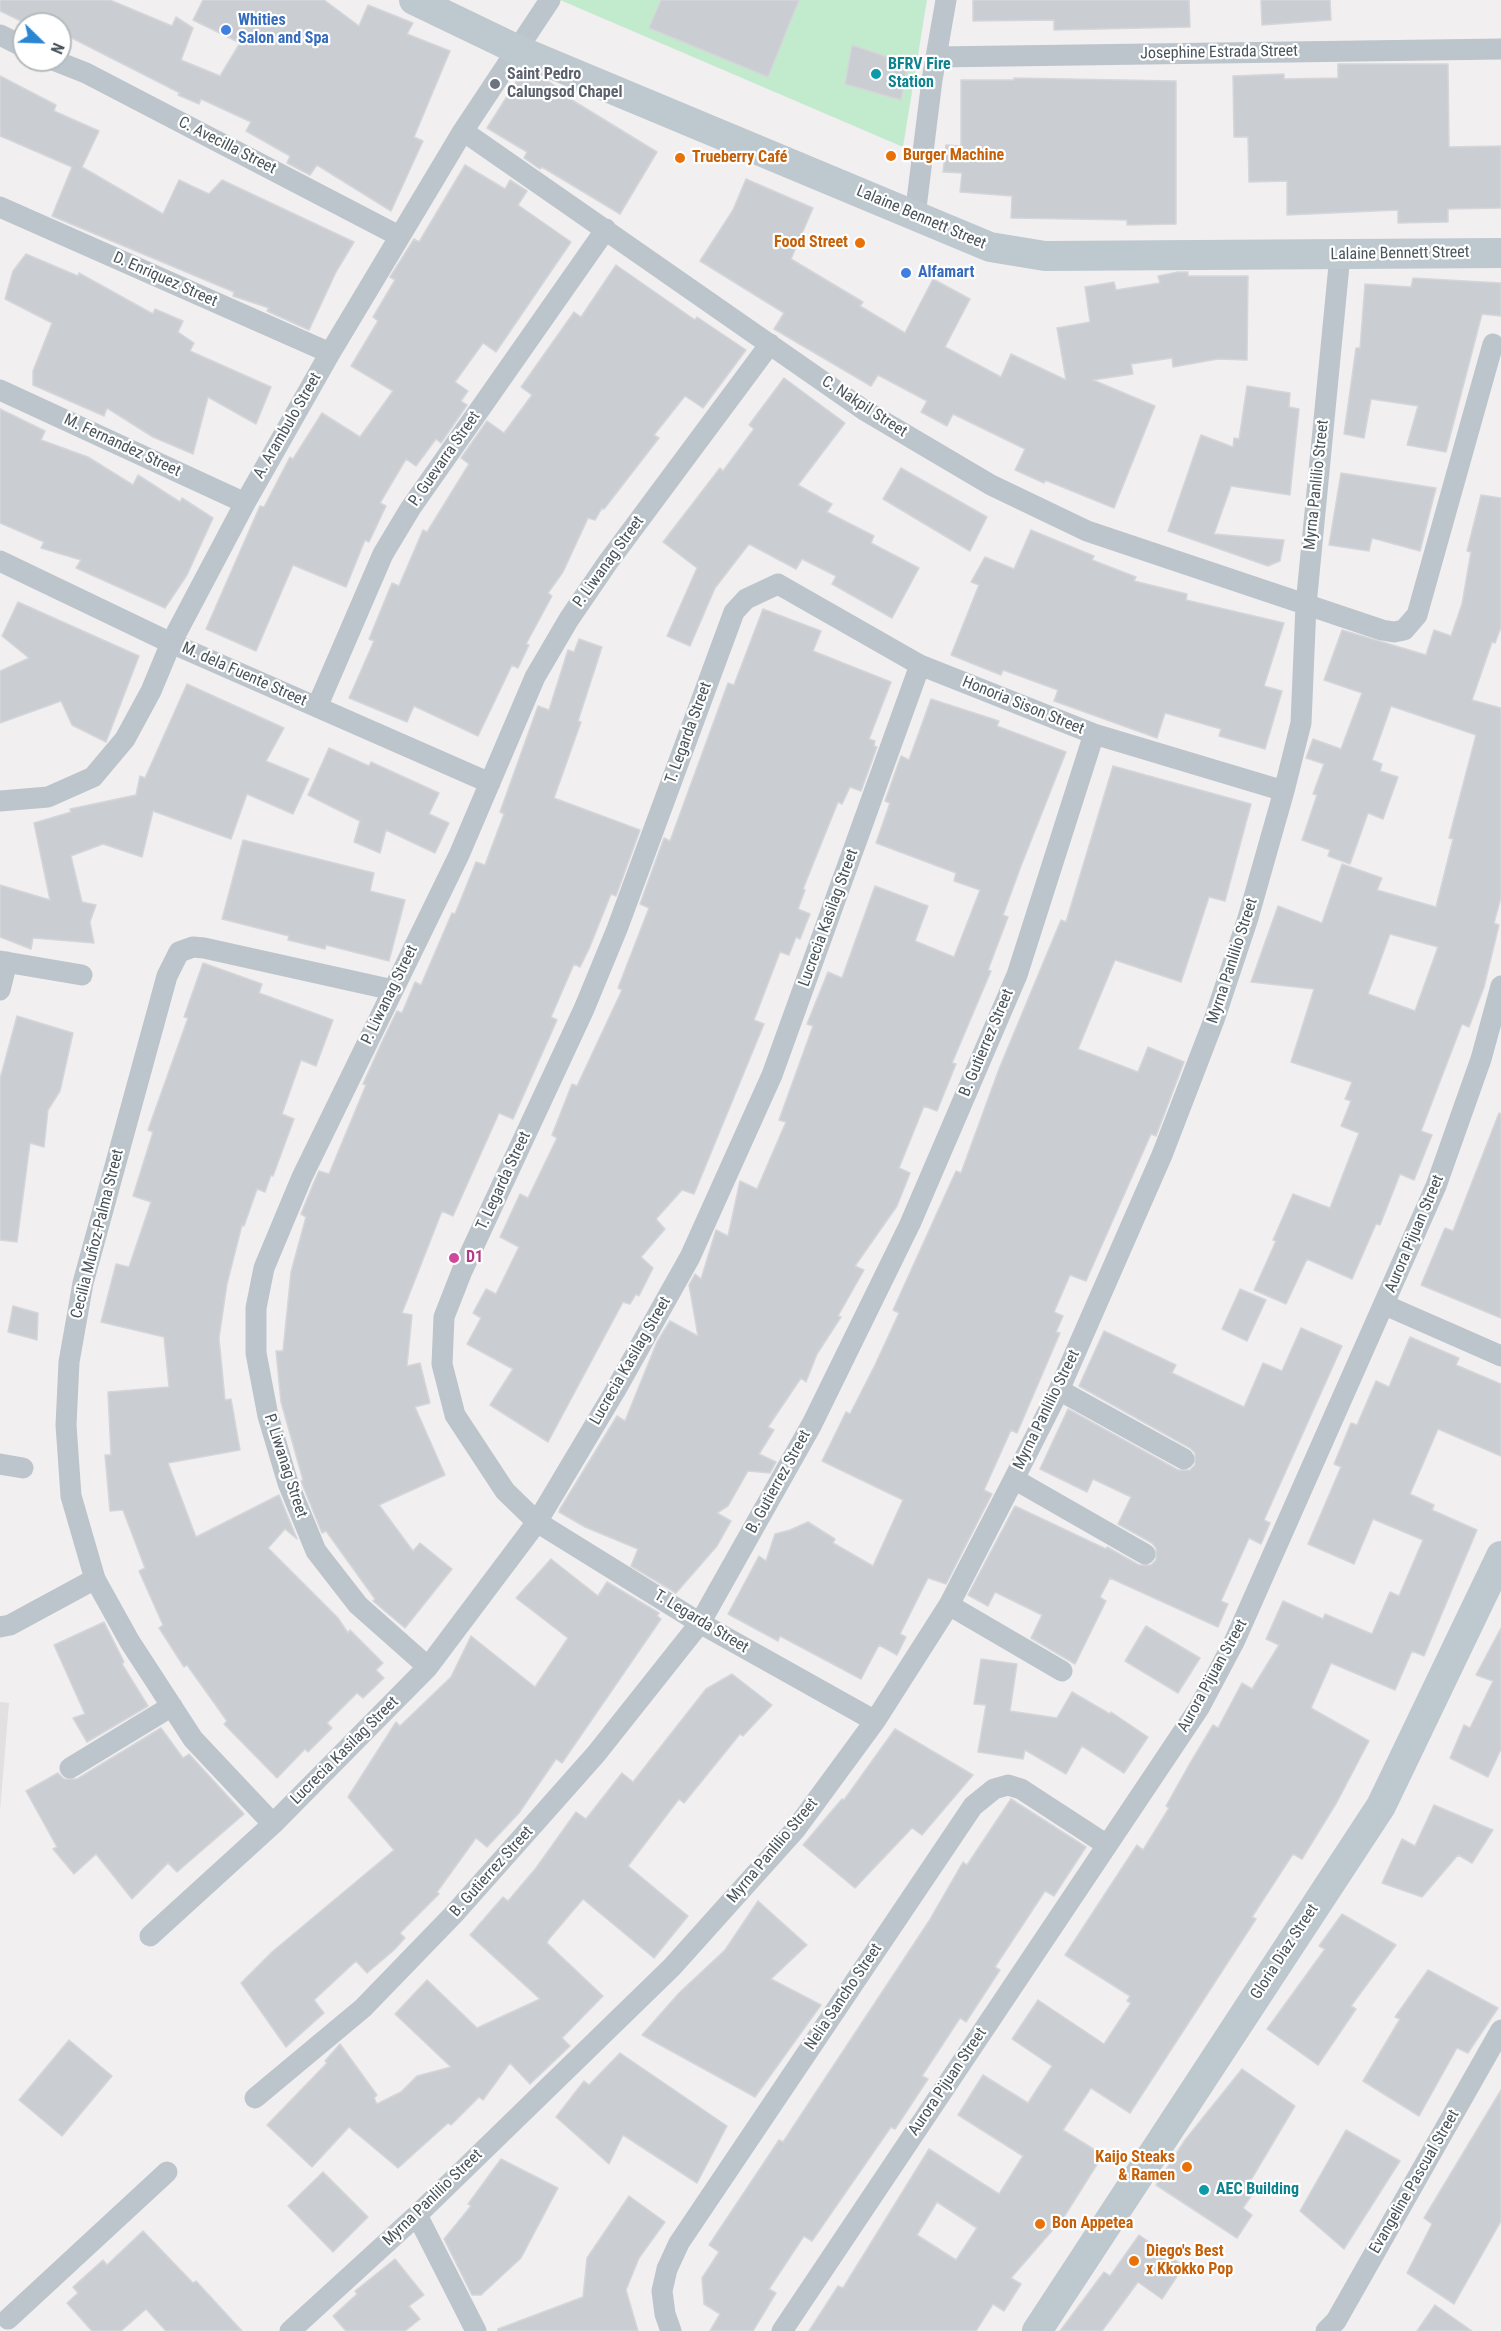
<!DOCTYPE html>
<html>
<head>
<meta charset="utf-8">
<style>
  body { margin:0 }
  #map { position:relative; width:1501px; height:2331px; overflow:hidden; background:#f2eff0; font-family:"Roboto Condensed",sans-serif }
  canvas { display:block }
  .north { position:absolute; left:12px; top:12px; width:60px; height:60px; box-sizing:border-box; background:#fff; border:2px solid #b6bbbd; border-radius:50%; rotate:113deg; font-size:16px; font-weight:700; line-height:24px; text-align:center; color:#49545b }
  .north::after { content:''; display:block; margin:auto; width:21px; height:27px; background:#2a86d1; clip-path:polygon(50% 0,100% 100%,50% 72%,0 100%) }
</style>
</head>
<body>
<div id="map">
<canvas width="1501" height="2331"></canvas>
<div class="north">N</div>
</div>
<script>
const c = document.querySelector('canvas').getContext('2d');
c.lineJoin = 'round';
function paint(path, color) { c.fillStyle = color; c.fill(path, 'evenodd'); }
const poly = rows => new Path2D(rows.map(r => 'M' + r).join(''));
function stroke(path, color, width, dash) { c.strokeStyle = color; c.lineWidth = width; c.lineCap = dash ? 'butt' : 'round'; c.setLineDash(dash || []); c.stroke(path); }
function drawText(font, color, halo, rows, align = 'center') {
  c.font = font + ' "Roboto Condensed",sans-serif'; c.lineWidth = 4.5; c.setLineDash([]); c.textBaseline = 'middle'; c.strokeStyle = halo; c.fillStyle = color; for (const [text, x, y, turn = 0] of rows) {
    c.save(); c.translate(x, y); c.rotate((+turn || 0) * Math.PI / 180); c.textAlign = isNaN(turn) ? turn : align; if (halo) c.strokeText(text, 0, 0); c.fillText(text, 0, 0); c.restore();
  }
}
const education = poly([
  [0,1702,9,1703,0,1811]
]);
const green = poly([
  [560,0,927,0,903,147]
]);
const building = poly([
  [0,0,110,0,172,26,176,17,193,28,181,60,220,76,240,43,193,20,203,0,324,0,359,26,368,5,413,23,407,34,450,51,414,137,423,141,391,211,317,165,310,175,287,163,290,156,246,131,251,122,201,99,199,104,178,95,180,93,60,32,60,24,27,24,0,11,0,0],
  [661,0,799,0,768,77,649,28,661,0],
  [973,0,1189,0,1190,27,1054,30,1054,20,973,21,973,0],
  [1261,0,1330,0,1331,20,1262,25,1261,0],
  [852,45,908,64,901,100,845,84,852,45],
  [1338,64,1448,64,1449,147,1501,146,1501,208,1448,209,1448,222,1398,223,1398,210,1287,215,1287,181,1249,182,1248,137,1234,137,1233,76,1284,74,1284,79,1338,78,1338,64],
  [523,71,548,81,561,90,559,92,657,152,620,214,542,167,540,169,524,158,527,152,487,128,523,71],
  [0,76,56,105,54,111,99,131,82,167,163,214,179,180,209,194,222,180,354,242,336,272,309,330,267,311,269,308,233,296,234,292,52,216,72,167,0,136,0,76],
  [1014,78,1176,81,1176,224,1127,225,1127,220,1011,218,1012,196,960,192,962,173,943,172,946,145,961,146,961,80,1014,80,1014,78],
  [465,165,505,189,510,180,527,191,518,205,571,242,496,352,483,343,455,382,468,391,461,401,467,405,441,443,436,439,416,466,406,459,380,503,386,506,369,542,365,540,346,587,293,565,256,651,206,629,260,506,264,507,290,457,293,459,322,413,360,437,393,391,351,366,378,321,373,317,395,280,390,277,414,239,419,242,465,165],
  [746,179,813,208,791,259,863,302,860,306,905,333,933,279,970,299,945,347,1001,377,1011,354,1066,380,1057,328,1090,322,1085,287,1114,282,1116,290,1160,283,1158,276,1178,272,1188,272,1188,276,1248,276,1247,360,1218,359,1173,367,1172,358,1131,364,1133,374,1093,380,1155,406,1114,508,1045,480,1044,483,1015,470,1025,449,953,414,947,426,921,412,927,401,878,375,871,386,774,329,784,313,700,261,733,210,746,179],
  [26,254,78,276,79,273,153,314,155,309,183,321,178,332,194,343,190,351,271,387,256,424,208,397,193,454,153,437,107,408,104,416,33,385,33,371,52,323,5,299,13,271,26,254],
  [616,265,695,320,697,317,746,350,703,408,685,396,654,435,659,438,604,509,602,508,595,520,588,518,563,572,548,593,552,596,526,644,529,645,518,668,512,665,478,736,414,706,407,722,349,698,374,641,369,639,392,583,399,586,423,530,427,532,469,464,461,458,487,421,504,433,532,395,521,387,574,312,581,317,616,265],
  [1413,278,1501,283,1501,316,1482,314,1446,452,1407,445,1418,406,1371,399,1364,438,1344,434,1356,348,1360,348,1365,284,1411,287,1413,278],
  [784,378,845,423,798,485,832,504,827,512,874,536,871,543,919,568,892,618,832,584,836,576,802,559,796,569,749,544,715,588,690,646,667,636,697,568,663,542,720,468,723,471,754,429,749,425,784,378],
  [1247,386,1290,393,1289,407,1299,409,1290,495,1231,486,1214,534,1284,540,1280,561,1268,566,1168,531,1201,435,1233,447,1234,438,1239,439,1247,386],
  [0,409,45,431,41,440,88,457,133,485,138,475,180,502,182,498,213,518,187,575,165,608,76,568,81,560,41,548,44,542,0,523,0,409],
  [901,468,987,517,970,551,883,499,901,468],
  [1341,473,1436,488,1420,551,1372,538,1369,551,1329,545,1341,473],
  [1481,495,1501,498,1501,627,1495,643,1492,642,1472,700,1501,708,1501,897,1494,923,1499,925,1484,987,1469,1027,1462,1024,1421,1131,1432,1135,1414,1180,1400,1174,1380,1225,1376,1224,1352,1279,1307,1259,1286,1304,1254,1290,1276,1241,1273,1240,1293,1194,1330,1208,1359,1133,1341,1126,1351,1101,1345,1099,1352,1082,1291,1062,1314,989,1251,982,1278,906,1322,923,1342,864,1382,878,1377,890,1436,907,1453,839,1449,838,1476,735,1391,706,1372,760,1382,764,1380,771,1398,777,1383,819,1368,813,1350,864,1328,856,1330,850,1302,840,1317,795,1313,794,1324,764,1306,758,1313,739,1341,749,1362,693,1324,680,1342,630,1426,655,1434,630,1451,636,1462,604,1471,552,1467,551,1481,495],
  [1390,934,1438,947,1415,1011,1368,994,1390,934],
  [1031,530,1094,556,1092,560,1136,577,1134,581,1187,594,1186,600,1284,623,1264,686,1282,691,1265,749,1219,736,1221,729,1165,713,1157,738,1054,701,1058,690,1003,670,1001,675,951,655,979,585,971,582,985,557,1014,569,1031,530],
  [18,602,139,656,106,742,72,725,61,701,0,723,0,671,29,658,2,636,18,602],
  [763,609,821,631,813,651,891,682,869,739,875,741,874,746,877,747,861,791,850,787,842,804,838,802,803,889,805,890,798,909,810,914,800,939,796,937,789,955,780,952,754,1020,764,1024,694,1194,682,1190,656,1219,665,1229,641,1257,653,1268,639,1296,636,1294,630,1304,623,1302,548,1442,490,1405,513,1369,467,1344,481,1318,473,1313,486,1289,496,1294,519,1247,500,1237,520,1194,528,1198,557,1138,552,1135,572,1084,577,1086,622,990,618,988,649,908,640,904,664,838,670,841,728,683,734,685,763,609],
  [579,639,602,647,578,721,581,722,554,798,640,830,616,896,611,894,589,949,580,967,574,964,551,1017,557,1020,513,1119,499,1113,453,1216,442,1211,402,1313,412,1315,407,1366,420,1363,430,1403,415,1407,445,1475,379,1505,413,1551,420,1543,452,1569,405,1628,373,1601,375,1599,326,1531,322,1533,301,1481,303,1480,281,1402,276,1351,283,1351,291,1272,306,1217,301,1214,314,1182,319,1171,329,1174,366,1085,363,1084,382,1042,397,1011,402,1013,415,982,421,985,452,913,455,914,476,862,485,865,504,814,500,812,538,706,549,710,568,650,574,652,579,639],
  [187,684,284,728,266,761,309,779,293,814,247,794,231,839,153,811,142,857,103,844,71,856,82,902,96,905,90,922,94,943,33,938,31,949,0,937,0,885,50,900,34,823,71,812,70,809,136,795,140,776,145,778,187,684],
  [931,699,999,721,997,726,1066,752,1021,866,1003,915,1008,917,988,970,991,971,952,1063,956,1064,937,1111,924,1106,899,1168,910,1173,897,1206,855,1266,864,1270,838,1316,841,1317,817,1354,806,1382,801,1378,768,1427,774,1430,759,1454,776,1462,770,1473,748,1471,728,1506,717,1513,731,1521,717,1546,676,1593,631,1566,638,1549,585,1527,559,1512,560,1509,617,1416,625,1421,657,1342,670,1321,698,1336,689,1285,695,1274,701,1279,716,1230,728,1236,740,1181,757,1189,786,1122,779,1120,813,1026,807,1024,828,972,842,978,875,886,928,906,915,941,954,957,980,890,954,881,956,873,876,843,890,803,885,801,901,756,909,760,931,699],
  [329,748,369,766,371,762,439,793,429,814,449,823,435,853,386,830,380,853,354,842,360,821,308,795,329,748],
  [1113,766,1251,804,1225,901,1209,897,1181,982,1115,960,1078,1049,1138,1072,1148,1047,1184,1062,1156,1136,1151,1134,1086,1281,1070,1275,1054,1312,1063,1316,1056,1332,1060,1333,1017,1433,1011,1430,984,1490,992,1494,946,1584,928,1578,900,1634,906,1637,897,1655,879,1645,861,1679,780,1636,778,1641,728,1614,759,1556,766,1561,775,1534,790,1530,808,1522,835,1539,833,1543,873,1566,903,1500,822,1461,846,1412,850,1414,875,1365,899,1313,893,1310,956,1171,961,1173,999,1069,1061,920,1066,922,1113,766],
  [243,840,374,873,370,891,405,900,389,961,326,945,325,949,288,940,289,936,222,919,243,840],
  [203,963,262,984,259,993,333,1020,316,1066,301,1060,282,1114,294,1119,273,1176,271,1175,265,1192,257,1189,244,1226,242,1225,227,1284,219,1338,225,1400,231,1399,240,1450,168,1463,196,1537,279,1495,297,1539,285,1529,268,1548,338,1618,348,1633,350,1630,383,1663,376,1670,384,1678,363,1698,357,1693,327,1723,332,1728,308,1752,305,1749,277,1778,224,1724,227,1721,187,1665,184,1667,159,1628,163,1625,139,1571,145,1568,123,1510,110,1511,105,1455,111,1455,108,1392,169,1387,164,1337,101,1322,116,1264,129,1267,151,1202,133,1196,153,1132,148,1130,188,1018,184,1017,203,963],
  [17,1016,73,1033,60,1091,48,1110,44,1147,30,1143,17,1242,0,1240,0,1079,17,1016],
  [1499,1113,1501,1114,1501,1318,1421,1285,1445,1228,1453,1231,1499,1113],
  [1240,1289,1266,1300,1247,1341,1222,1329,1240,1289],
  [13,1306,38,1313,37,1340,8,1332,13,1306],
  [1301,1328,1342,1346,1264,1520,1270,1523,1261,1544,1249,1538,1221,1601,1228,1604,1218,1627,1110,1578,1100,1597,1106,1601,1075,1664,1031,1638,1042,1615,995,1592,988,1606,968,1595,1015,1506,1106,1549,1107,1547,1139,1565,1151,1565,1156,1560,1156,1548,1152,1543,1118,1524,1131,1497,1093,1479,1087,1492,1040,1469,1068,1409,1178,1470,1190,1470,1195,1465,1195,1453,1190,1448,1079,1386,1104,1331,1176,1365,1172,1373,1244,1407,1263,1363,1282,1371,1301,1328],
  [1410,1337,1459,1358,1456,1365,1501,1384,1501,1456,1438,1429,1410,1494,1434,1505,1432,1510,1477,1530,1424,1656,1412,1651,1395,1690,1331,1663,1311,1708,1369,1741,1337,1802,1302,1859,1293,1854,1252,1917,1256,1919,1130,2113,1091,2088,1063,2130,1103,2155,1064,2217,1011,2278,1021,2284,1004,2311,993,2304,976,2331,809,2331,838,2286,843,2288,929,2149,999,2194,1023,2156,958,2115,983,2075,1028,2103,1052,2066,1012,2039,1038,2000,1104,2044,1131,2003,1127,2001,1130,1996,1065,1955,1137,1845,1143,1850,1169,1808,1166,1806,1189,1765,1213,1725,1218,1728,1242,1683,1252,1689,1279,1645,1266,1639,1283,1601,1323,1619,1325,1614,1372,1634,1390,1592,1399,1596,1423,1540,1373,1519,1354,1564,1308,1544,1341,1467,1334,1464,1351,1423,1357,1425,1376,1381,1389,1387,1410,1337],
  [937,2202,977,2228,956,2260,917,2235,937,2202],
  [551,1559,598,1596,607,1582,659,1613,657,1616,661,1619,562,1763,556,1759,519,1813,487,1847,476,1838,437,1892,439,1894,400,1933,405,1938,394,1950,367,1973,356,1961,314,2000,324,2013,286,2047,241,1983,272,1952,394,1850,348,1797,396,1722,400,1726,451,1677,471,1636,535,1687,568,1638,516,1598,551,1559],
  [104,1622,124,1662,122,1664,148,1706,87,1742,73,1718,85,1714,54,1645,104,1622],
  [1146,1626,1200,1658,1178,1693,1125,1661,1146,1626],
  [1501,1628,1501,1749,1488,1777,1450,1758,1464,1725,1470,1728,1493,1681,1476,1675,1501,1628],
  [981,1659,1017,1664,1010,1711,1057,1718,1072,1692,1110,1714,1111,1712,1148,1737,1124,1773,1082,1746,1066,1774,1025,1750,1023,1759,978,1752,986,1705,974,1704,981,1659],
  [732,1674,772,1705,743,1736,740,1734,684,1803,679,1799,628,1866,688,1916,654,1958,583,1899,549,1939,547,1943,603,1996,562,2038,570,2046,530,2084,510,2063,483,2100,479,2097,451,2125,448,2123,398,2168,349,2127,312,2167,267,2125,327,2063,325,2061,340,2044,377,2095,374,2098,377,2104,401,2092,417,2076,451,2067,395,2014,427,1980,477,2028,540,1999,470,1935,503,1897,508,1901,536,1868,576,1812,586,1819,622,1773,633,1782,706,1689,732,1674],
  [161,1728,183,1758,189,1754,244,1814,177,1872,168,1863,132,1899,96,1854,74,1874,53,1849,57,1847,26,1791,58,1773,64,1779,77,1779,161,1728],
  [895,1729,973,1775,922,1835,912,1828,855,1888,803,1845,842,1799,844,1800,895,1729],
  [1011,1799,1086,1847,1054,1896,1045,1891,995,1967,1000,1970,966,2022,960,2018,922,2076,928,2079,895,2129,891,2127,812,2241,804,2236,769,2289,776,2293,753,2331,710,2331,720,2314,704,2304,702,2278,719,2252,709,2245,779,2140,783,2142,929,1921,963,1862,967,1865,1011,1799],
  [1434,1805,1493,1830,1472,1863,1458,1855,1422,1897,1382,1883,1402,1839,1415,1846,1434,1805],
  [758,1901,807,1945,771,1979,821,2005,755,2097,642,2035,679,1993,725,1950,758,1901],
  [1342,1914,1396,1945,1351,2006,1356,2009,1318,2065,1267,2029,1325,1949,1319,1946,1342,1914],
  [1428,1970,1498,2008,1468,2053,1457,2048,1419,2116,1363,2081,1400,2019,1395,2017,1428,1970],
  [69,2040,112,2076,62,2136,19,2100,69,2040],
  [620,2053,727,2126,697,2183,623,2135,609,2164,556,2117,584,2081,589,2085,620,2053],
  [1242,2069,1295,2106,1245,2190,1252,2195,1243,2208,1252,2215,1237,2238,1156,2185,1185,2140,1242,2069],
  [1501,2090,1501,2221,1454,2304,1407,2273,1432,2224,1424,2218,1501,2090],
  [1346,2130,1400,2161,1344,2249,1300,2211,1346,2130],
  [501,2159,558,2188,521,2258,481,2295,472,2295,444,2239,471,2206,468,2204,501,2159],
  [323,2172,368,2217,333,2252,288,2206,323,2172],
  [629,2196,665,2222,639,2258,626,2290,638,2331,498,2331,498,2329,583,2297,587,2258,629,2196],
  [143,2231,193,2283,196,2281,242,2331,166,2331,146,2309,121,2331,92,2331,67,2303,78,2293,73,2287,103,2260,107,2265,143,2231],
  [1139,2235,1184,2266,1162,2299,1138,2282,1102,2331,1060,2331,1104,2272,1110,2276,1139,2235],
  [395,2259,424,2295,409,2306,420,2319,405,2331,346,2331,333,2316,357,2294,355,2291,395,2259],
  [1435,2305,1472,2331,1417,2331,1435,2305]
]);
const street = poly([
  [0,35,24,47],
  [936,57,1501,49],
  [53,60,86,73,399,236],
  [463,131,864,410,991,485,1087,531,1382,630,1394,632,1404,630,1417,615,1493,344],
  [0,207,330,353],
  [915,216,932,80,946,0],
  [0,390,245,503],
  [0,561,171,643,490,783],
  [317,707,383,554,410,509,606,229],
  [0,801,48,797,93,777,125,739,151,691,171,643,245,503,330,353,463,131,550,0],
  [0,961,82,975],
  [0,990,7,962],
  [1385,1305,1501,1356],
  [1059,1390,1184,1459],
  [0,1464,23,1468],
  [1014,1479,1145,1554],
  [949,1605,1062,1671],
  [0,1627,10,1625,95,1579],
  [428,1667,358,1605,316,1551,288,1483,268,1416,256,1353,256,1308,264,1268,302,1177,459,855,535,677,569,619,608,562,770,344],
  [875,1721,700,1623,537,1522,505,1491,455,1415,442,1364,444,1317,462,1271,584,1009,617,929,734,612,746,599,778,584,920,665,1094,734,1284,791],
  [70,1768,172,1706],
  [273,1824,193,1739,130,1642,95,1579,71,1496,66,1425,69,1362,83,1283,167,976,179,952,193,947,204,948,393,990],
  [150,1936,273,1824,428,1667,537,1522,615,1391,690,1257,772,1075,920,665],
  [255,2098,363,2008,454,1914,596,1754,700,1623,812,1424,910,1224,1017,975,1094,734],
  [417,2215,476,2331],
  [8,2319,167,2172],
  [290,2331,417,2215,672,1967,795,1830,875,1721,949,1605,1014,1479,1059,1390,1162,1155,1214,1020,1248,918,1284,791,1301,723,1306,605,1340,255],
  [671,2331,665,2314,662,2291,667,2269,679,2243,973,1806,994,1789,1008,1785,1021,1789,1107,1845],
  [782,2331,1199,1708,1235,1640,1436,1186,1481,1059,1501,986],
  [1326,2331,1336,2321,1501,2030]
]);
const secondary = poly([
  [414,0,518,50,990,247,1045,256,1501,253],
  [1037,2331,1381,1806,1501,1556]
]);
const markers = [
  [226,30,6,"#3f7fe0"],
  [876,74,6,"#0f9aa8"],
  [495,84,6,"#6b7280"],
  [891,156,6,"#e8710a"],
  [680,158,6,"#e8710a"],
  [860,243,6,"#e8710a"],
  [906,273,6,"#3f7fe0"],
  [454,1258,6,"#d1479c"],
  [1187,2167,6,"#e8710a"],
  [1204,2190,6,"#0f9aa8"],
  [1040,2224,6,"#e8710a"],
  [1134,2261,6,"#e8710a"]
];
const shopNames = [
  ["Whities",238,21],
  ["Salon and Spa",238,39],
  ["Alfamart",918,273]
];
const streetNames = [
  ["Josephine Estrada Street",1219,53,-1],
  ["C. Avecilla Street",227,146,27],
  ["Lalaine Bennett Street",921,218,23],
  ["Lalaine Bennett Street",1400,254,-1],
  ["D. Enriquez Street",165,280,24],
  ["C. Nakpil Street",864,407,33],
  ["A. Arambulo Street",288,426,-60],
  ["M. Fernandez Street",122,446,25],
  ["P. Guevarra Street",445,459,-55],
  ["Myrna Panlilio Street",1317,485,-84],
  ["P. Liwanag Street",609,562,-54],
  ["M. dela Fuente Street",244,675,24],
  ["Honoria Sison Street",1023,706,22],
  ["T. Legarda Street",689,733,-70],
  ["Lucrecia Kasilag Street",829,918,-70],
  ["Myrna Panlilio Street",1233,961,-72],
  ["P. Liwanag Street",390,995,-64],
  ["B. Gutierrez Street",987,1043,-67],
  ["T. Legarda Street",504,1181,-65],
  ["Cecilia Muñoz-Palma Street",98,1234,-76],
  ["Aurora Pijuan Street",1415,1234,-67],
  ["Lucrecia Kasilag Street",631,1361,-60],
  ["Myrna Panlilio Street",1047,1410,-64],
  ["P. Liwanag Street",285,1466,72],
  ["B. Gutierrez Street",779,1482,-61],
  ["T. Legarda Street",701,1622,31],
  ["Aurora Pijuan Street",1213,1676,-61],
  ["Lucrecia Kasilag Street",345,1751,-45],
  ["Myrna Panlilio Street",773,1851,-50],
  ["B. Gutierrez Street",492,1872,-48],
  ["Gloria Diaz Street",1285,1952,-57],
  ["Nelia Sancho Street",844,1997,-56],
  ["Aurora Pijuan Street",948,2082,-56],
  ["Evangeline Pascual Street",1415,2182,-60],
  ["Myrna Panlilio Street",433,2198,-44]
];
const cultureNames = [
  ["BFRV Fire",888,65],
  ["Station",888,83],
  ["AEC Building",1216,2190]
];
const worshipNames = [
  ["Saint Pedro",507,75],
  ["Calungsod Chapel",507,93]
];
const foodNames = [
  ["Burger Machine",903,156],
  ["Trueberry Café",692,158],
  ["Food Street",848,243,"right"],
  ["Kaijo Steaks",1175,2158,"right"],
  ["& Ramen",1175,2176,"right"],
  ["Bon Appetea",1052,2224],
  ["Diego's Best",1146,2252],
  ["x Kkokko Pop",1146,2270]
];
const hotelNames = [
  ["D1",466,1258]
];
paint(education, '#e2e0e1');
paint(green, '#c2ebcd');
paint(building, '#cacdd1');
stroke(building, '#d4d6da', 1.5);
stroke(street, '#bcc5cb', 21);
stroke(secondary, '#bdc8cf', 30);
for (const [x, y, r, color] of markers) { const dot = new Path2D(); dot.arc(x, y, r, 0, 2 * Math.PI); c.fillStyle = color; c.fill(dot); stroke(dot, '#fff', 2); }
drawText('bold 16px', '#366cbe', '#fff', shopNames, 'left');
drawText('16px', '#49545b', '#fff', streetNames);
drawText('bold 16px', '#0d838f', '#fff', cultureNames, 'left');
drawText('bold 16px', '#5b616d', '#fff', worshipNames, 'left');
drawText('bold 16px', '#c56008', '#fff', foodNames, 'left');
drawText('bold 16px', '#b23c85', '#fff', hotelNames, 'left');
</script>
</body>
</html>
